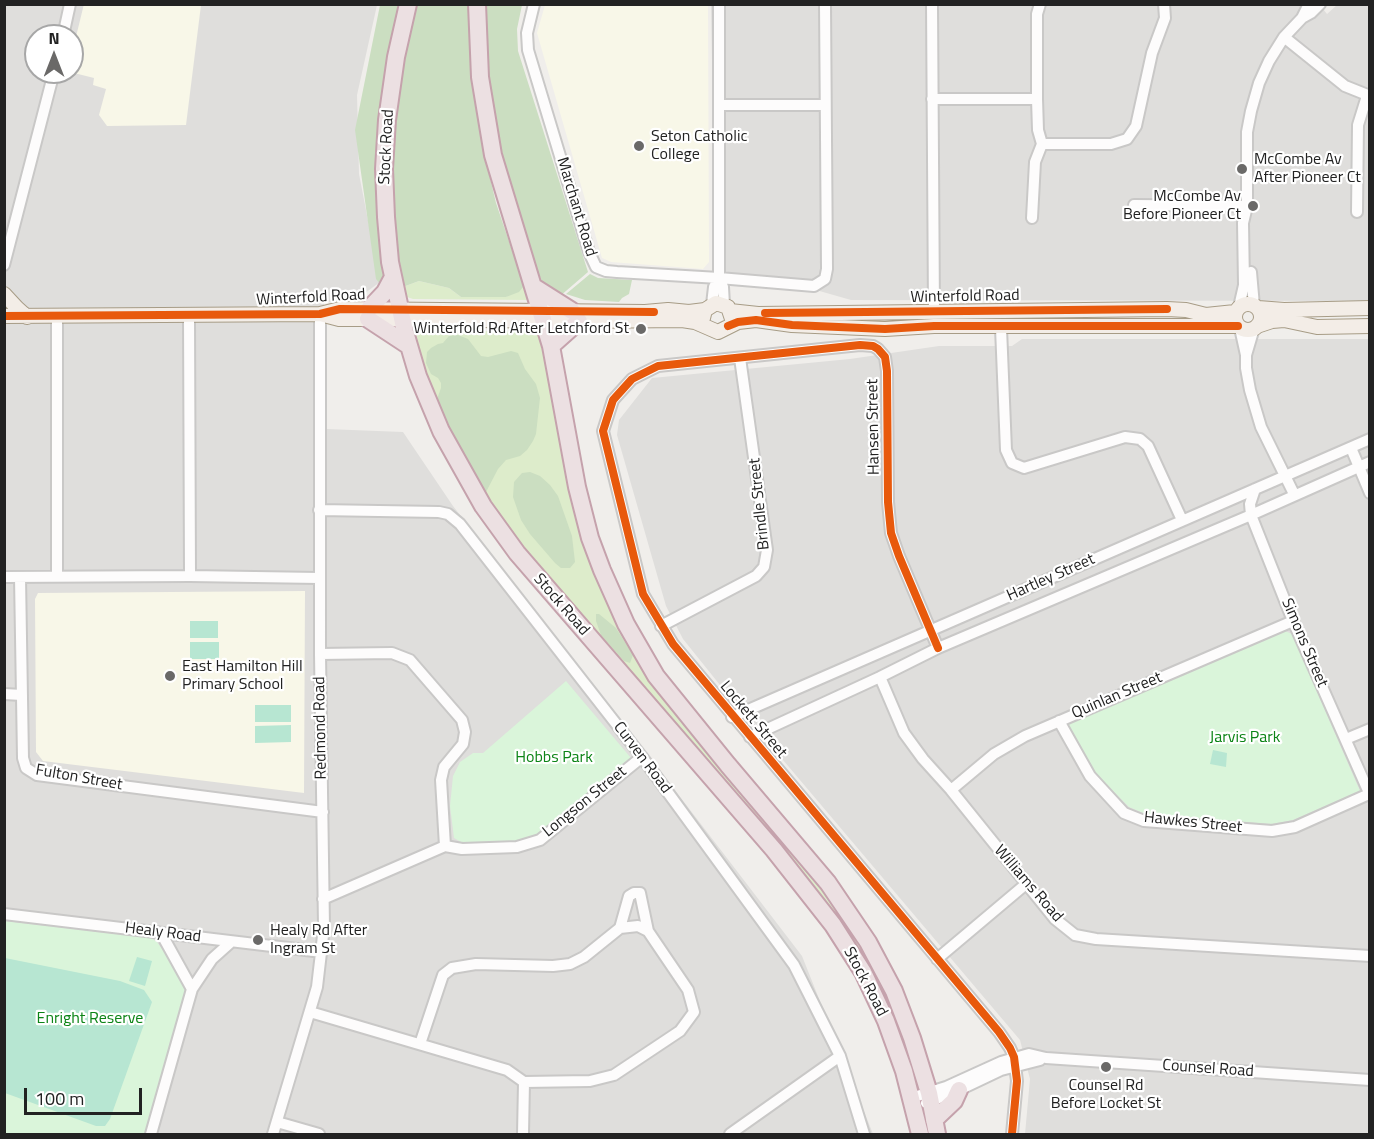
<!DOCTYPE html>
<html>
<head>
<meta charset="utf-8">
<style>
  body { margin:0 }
  #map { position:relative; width:1374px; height:1139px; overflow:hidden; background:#f0eeeb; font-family:"Titillium Web",sans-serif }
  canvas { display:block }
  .frame { position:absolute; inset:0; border:6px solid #222; pointer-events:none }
  .north { position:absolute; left:24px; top:24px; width:60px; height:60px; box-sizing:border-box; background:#fff; border:2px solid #a7a7a7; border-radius:50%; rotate:0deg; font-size:16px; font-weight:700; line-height:24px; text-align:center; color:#222 }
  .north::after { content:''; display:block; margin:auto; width:21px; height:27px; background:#6a6968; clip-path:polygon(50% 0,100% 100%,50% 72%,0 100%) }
  .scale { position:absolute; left:24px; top:1088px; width:118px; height:27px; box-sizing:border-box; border:3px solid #222; border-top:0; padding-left:8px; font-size:18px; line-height:21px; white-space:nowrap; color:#222; -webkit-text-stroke:4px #fff; paint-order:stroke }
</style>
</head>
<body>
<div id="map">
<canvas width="1374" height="1139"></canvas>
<div class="frame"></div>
<div class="north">N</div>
<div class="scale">100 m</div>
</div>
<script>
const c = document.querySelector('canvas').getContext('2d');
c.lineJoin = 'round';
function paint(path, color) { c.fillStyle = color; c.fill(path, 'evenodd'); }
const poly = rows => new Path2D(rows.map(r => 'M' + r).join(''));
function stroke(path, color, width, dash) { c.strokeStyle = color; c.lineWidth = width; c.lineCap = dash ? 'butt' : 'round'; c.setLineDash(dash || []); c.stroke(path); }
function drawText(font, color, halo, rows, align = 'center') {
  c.font = font + ' "Titillium Web",sans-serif'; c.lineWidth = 4.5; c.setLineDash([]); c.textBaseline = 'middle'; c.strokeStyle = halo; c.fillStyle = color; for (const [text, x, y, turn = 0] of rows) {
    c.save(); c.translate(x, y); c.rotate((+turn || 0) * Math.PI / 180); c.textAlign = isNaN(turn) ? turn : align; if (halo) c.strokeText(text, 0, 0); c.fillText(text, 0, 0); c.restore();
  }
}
const residential = poly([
  [1319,4,1327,14,1337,5,1369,5,1369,301,851,300,816,290,716,285,711,5],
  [5,5,377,5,357,95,359,174,380,282,361,296,324,303,326,429,403,432,453,506,625,725,802,956,873,1134,5,1134],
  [36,36,72,36,72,72,36,72],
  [1022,339,1369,339,1369,1134,1025,1134,1030,1079,1020,1040,728,695,683,639,666,606,617,435,619,420,652,378,850,359,939,346,1012,346]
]);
const education = poly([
  [84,4,201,5,186,125,107,126,99,115,106,89,93,85,94,78,70,72,72,72,72,53],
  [545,5,708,5,709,262,703,269,611,262,602,258,537,33],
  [305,591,304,793,43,761,36,752,35,599,38,593]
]);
const grass = poly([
  [419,281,449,288,461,297,506,297,527,282,530,300,413,299,404,296,400,288],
  [412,330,539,332,568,469,655,684,683,723,823,885,884,982,921,1085,917,1088,914,1082,875,984,499,519,436,406]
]);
const forest = poly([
  [380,5,403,5,383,84,378,121,376,174,385,275,381,285,376,279,355,130],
  [413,5,469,5,473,78,485,157,496,203,519,271,527,282,519,292,506,297,461,297,449,288,419,281,400,288,389,190,396,82],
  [483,5,522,5,517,29,518,51,588,272,559,297,544,286,526,245,491,119],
  [590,274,598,278,632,280,629,294,622,298,619,302,585,300,566,294],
  [458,335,468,339,481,356,488,357,511,351,518,353,525,369,536,384,540,398,536,434,533,441,527,450,520,456,506,460,498,469,486,492,483,491,464,459,459,444,449,430,436,402,441,388,441,383,438,378,431,374,426,363,427,352,431,348,438,344,443,343,449,336],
  [530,472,540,476,550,485,558,496,572,536,575,562,570,568,561,568,555,563,530,534,521,520,513,497,514,482,522,473],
  [596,614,599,614,616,628,633,655,630,663,624,661,601,635,596,621]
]);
const park = poly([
  [1285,631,1292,634,1360,791,1293,820,1272,824,1148,815,1129,807,1095,773,1068,724,1072,718],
  [566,681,631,758,543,832,519,842,497,844,463,843,454,838,450,806,453,776,460,762,473,753,483,753],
  [5,921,151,938,157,942,182,976,185,993,145,1134,5,1134]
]);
const pitch = poly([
  [190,621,218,621,218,638,190,638],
  [190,642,219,642,219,659,190,659],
  [255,705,291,705,291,722,255,722],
  [291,725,291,742,255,743,255,726],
  [1213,750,1227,753,1226,767,1210,764],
  [137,957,152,961,145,986,129,981],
  [5,958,120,981,144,990,152,1002,110,1119,105,1126,96,1126,5,1093]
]);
const minor = poly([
  [534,4,527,33,528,50,589,252,596,267,606,271,617,272,719,278,814,286,825,279,827,269,825,4],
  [719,4,719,278,723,287,724,305],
  [932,4,934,311],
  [1040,4,1037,14,1037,99,1038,130,1042,144],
  [1302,18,1311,13,1320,4],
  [63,36,70,4],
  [1284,37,1345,86,1370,96],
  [932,99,1037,99],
  [720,105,825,105],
  [1042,144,1111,144,1127,139,1136,126,1152,53,1165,18,1164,4],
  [1134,205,1247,206],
  [1357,212,1358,125,1367,96],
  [1032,218,1035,162,1042,144],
  [4,265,54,72],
  [1251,272,1254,306],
  [712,304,714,287,719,278],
  [1239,307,1244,285,1243,223,1247,206,1247,132,1251,111,1259,83,1269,61,1284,37,1302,18,1309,4],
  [189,316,190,576],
  [1001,328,1006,450,1012,463,1024,468,1125,437,1140,439,1148,446,1182,520],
  [1240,328,1246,355],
  [1254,328,1246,355,1246,368,1250,390,1261,427,1294,494],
  [1351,448,1370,493],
  [1255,489,1250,504,1251,515,1293,621,1370,795],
  [319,510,439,512,448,514,460,524,642,757,794,965,840,1056,864,1134],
  [57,576,57,317],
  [4,577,190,576,319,578],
  [20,577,23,758,26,768,37,775,323,812],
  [661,626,756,576,764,567,767,550,740,358],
  [938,648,899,556,891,533,888,502,887,371,885,357,878,349,873,346,860,345,658,366,632,379,613,400,603,431,643,594,673,644,999,1032,1010,1048,1014,1057,1017,1081,1012,1134],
  [320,654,392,653,410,660,462,720,465,732,463,744,444,767,441,780,445,846],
  [880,677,904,733,923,759,951,790,1055,919,1075,935,1096,939,1370,956],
  [4,694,22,695],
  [732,717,1370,439],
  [1059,721,1090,776,1124,813,1144,821,1272,831,1295,827,1369,794],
  [750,737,880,677,938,648,1251,515,1370,462],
  [1346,739,1370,729],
  [951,790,994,754,1025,736,1293,621],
  [323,899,445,846,462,849,517,847,540,840,642,757],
  [4,914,322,952],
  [620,928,629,896,634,893,640,893,648,931],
  [161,933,192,989],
  [937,959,1026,884],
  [310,1012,507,1070,524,1082,523,1134],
  [420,1044,443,975,452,968,476,964,553,966,570,964,584,957,620,928,638,926,648,931,688,990,694,1012,680,1031,614,1075,590,1081,524,1082],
  [911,1098,946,1087,1001,1062,1029,1054,1046,1058,1370,1080],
  [926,1103,959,1090,1001,1070,1040,1060],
  [277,1122,319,1134],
  [151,1134,192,989,212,959,231,942],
  [273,1134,317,987,324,927,320,654,320,314],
  [730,1134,840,1056]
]);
const major = poly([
  [4,294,17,308,27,317],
  '1235 317a13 13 0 1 1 26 0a13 13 0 1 1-26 0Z',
  [1258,308,1284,310,1370,308],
  [730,311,758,314,1167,309,1186,310,1206,315,1235,312],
  [320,314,339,319,368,319,579,321,682,320,695,322,718,332,738,322,756,320,792,325,885,329,934,326,1238,326],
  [4,316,320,314,340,309,645,312,668,310,689,312,705,310],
  [703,318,705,310,716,303,728,307,732,319],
  [1257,326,1272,321,1284,320,1317,327,1370,326]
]);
const highway = poly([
  [408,4,396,57,387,120,384,169,386,217,390,262,405,332,418,376,441,431,483,506,517,553,774,850,833,925,863,972,886,1021,904,1071,920,1134],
  [477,4,480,77,493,155,551,346,577,487,590,538,602,570,626,624,656,676,728,765,828,883,868,942,894,991,912,1038,929,1093,937,1134],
  [534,287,572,311],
  [369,309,385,292,393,277],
  [368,319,409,346],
  [551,346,579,321],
  [934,1120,954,1101,959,1090]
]);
const cycleway = poly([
  [765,313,1167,309],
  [4,316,320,314,340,309,654,312],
  [728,326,738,322,756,320,792,325,885,329,934,326,1238,326],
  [938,648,899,556,891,533,888,502,887,371,885,357,878,349,873,346,860,345,658,366,632,379,613,400,603,431,643,594,673,644,999,1032,1010,1048,1014,1057,1017,1081,1012,1134]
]);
const markers = [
  [639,146,6,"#6a6968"],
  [1242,169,6,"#6a6968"],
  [1253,206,6,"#6a6968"],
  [641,329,6,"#6a6968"],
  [170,676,6,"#6a6968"],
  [258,940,6,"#6a6968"],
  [1106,1067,6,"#6a6968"]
];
const poiNames = [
  ["Seton Catholic",651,137],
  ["College",651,155],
  ["McCombe Av",1254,160],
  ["After Pioneer Ct",1254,178],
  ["McCombe Av",1241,197,"right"],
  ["Before Pioneer Ct",1241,215,"right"],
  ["Winterfold Rd After Letchford St",629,329,"right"],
  ["East Hamilton Hill",182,667],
  ["Primary School",182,685],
  ["Healy Rd After",270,931],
  ["Ingram St",270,949],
  ["Counsel Rd",1106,1086,"center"],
  ["Before Locket St",1106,1104,"center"]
];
const streetNames = [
  ["Stock Road",387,147,-87],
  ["Marchant Road",576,207,73],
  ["Winterfold Road",965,297,-1],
  ["Winterfold Road",311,298,-3],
  ["Hansen Street",874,427,-91],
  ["Brindle Street",760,504,-96],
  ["Hartley Street",1051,578,-24],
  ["Stock Road",561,605,49],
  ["Simons Street",1304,643,67],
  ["Quinlan Street",1117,696,-23],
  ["Lockett Street",753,720,50],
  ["Redmond Road",321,728,-91],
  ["Curven Road",642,758,53],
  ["Fulton Street",79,778,10],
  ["Longson Street",585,802,-39],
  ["Hawkes Street",1193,823,6],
  ["Williams Road",1028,884,49],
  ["Healy Road",163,933,7],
  ["Stock Road",865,982,62],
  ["Counsel Road",1208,1069,4]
];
const parkNames = [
  ["Jarvis Park",1245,738],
  ["Hobbs Park",554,758],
  ["Enright Reserve",90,1019]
];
paint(residential, '#dfdedc');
paint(education, '#f8f7e8');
paint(grass, '#ddeccb');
paint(forest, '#cbdec1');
paint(park, '#daf5da');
paint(pitch, '#b7e6d2');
stroke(minor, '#c9c8c7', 14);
stroke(major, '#a79c86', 16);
stroke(highway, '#c5a2ac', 20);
stroke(minor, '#fdfcfc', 10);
stroke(major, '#f3ede7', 14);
stroke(highway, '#ece0e2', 16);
stroke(cycleway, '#e8590c', 8);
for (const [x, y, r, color] of markers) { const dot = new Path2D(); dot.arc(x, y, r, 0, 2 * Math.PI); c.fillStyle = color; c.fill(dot); stroke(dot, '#fff', 2); }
drawText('16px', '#222', '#fff', poiNames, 'left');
drawText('16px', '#222', '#fff', streetNames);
drawText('16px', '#0c8416', '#fff', parkNames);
</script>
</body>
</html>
